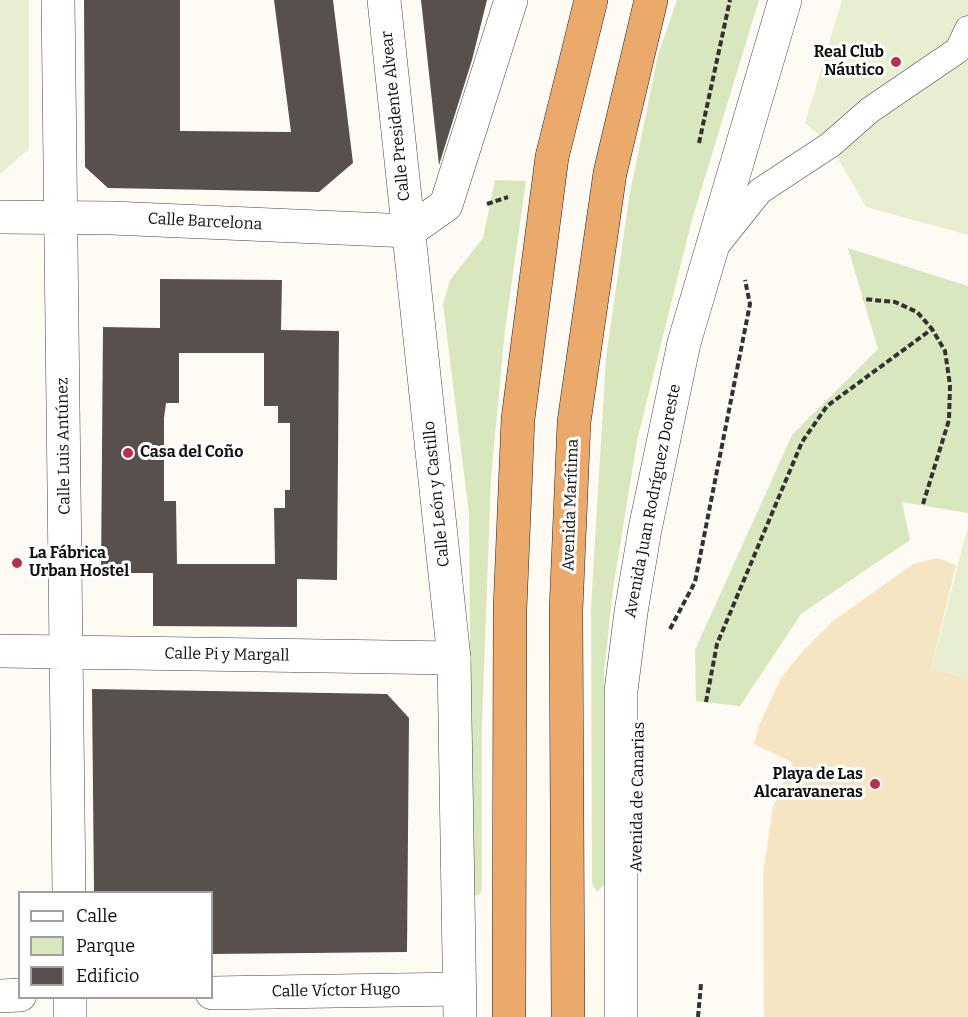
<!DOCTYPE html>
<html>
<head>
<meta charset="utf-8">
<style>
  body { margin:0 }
  #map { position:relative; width:968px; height:1017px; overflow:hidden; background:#fefbf4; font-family:Bitter,serif }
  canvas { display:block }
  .legend { position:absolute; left:18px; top:891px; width:195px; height:108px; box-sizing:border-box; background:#fff; border:2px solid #9f9f9f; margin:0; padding:8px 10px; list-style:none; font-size:18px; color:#101010 }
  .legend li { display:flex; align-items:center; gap:12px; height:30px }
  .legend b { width:30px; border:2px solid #9f9f9f }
</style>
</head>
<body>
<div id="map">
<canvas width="968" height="1017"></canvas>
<ul class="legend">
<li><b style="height:8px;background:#fff"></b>Calle</li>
<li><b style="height:16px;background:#d9e7bf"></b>Parque</li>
<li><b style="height:16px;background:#58504d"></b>Edificio</li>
</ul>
</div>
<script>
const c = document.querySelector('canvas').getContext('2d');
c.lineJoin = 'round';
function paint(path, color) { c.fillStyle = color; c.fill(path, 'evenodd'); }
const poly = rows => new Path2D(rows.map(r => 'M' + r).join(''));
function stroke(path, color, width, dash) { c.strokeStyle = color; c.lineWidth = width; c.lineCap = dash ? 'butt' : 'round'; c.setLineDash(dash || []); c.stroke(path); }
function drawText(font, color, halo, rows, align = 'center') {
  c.font = font + ' Bitter,serif'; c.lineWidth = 6; c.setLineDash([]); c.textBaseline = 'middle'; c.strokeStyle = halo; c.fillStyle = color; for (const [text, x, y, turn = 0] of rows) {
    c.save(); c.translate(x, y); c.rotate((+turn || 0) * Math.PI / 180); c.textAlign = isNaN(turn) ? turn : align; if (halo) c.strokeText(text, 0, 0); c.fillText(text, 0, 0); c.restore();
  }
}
const green = poly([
  [677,0,759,0,691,223,637,441,613,589,604,673,604,885,597,892,592,883,591,608,606,358,629,198,658,55],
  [495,180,526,181,505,330,491,478,482,725,482,890,480,894,475,896,472,891,469,514,443,304,450,280,483,238],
  [848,248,968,286,968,513,902,502,910,540,801,614,740,706,696,701,695,650,792,435,878,349]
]);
const sand = poly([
  [938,558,956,565,931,668,968,678,968,1017,764,1017,763,874,773,806,793,763,754,744,759,725,781,678,802,652,833,621,913,564]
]);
const pitch = poly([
  [0,0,29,0,29,149,0,174],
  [842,0,968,0,968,235,866,207,830,145,805,123],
  [968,526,968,678,931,668]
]);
const building = poly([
  [84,0,180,0,180,131,291,132,274,0,333,0,353,163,319,192,108,188,85,167],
  [421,0,487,0,472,60,439,165],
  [160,279,282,280,281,330,339,331,337,580,297,579,297,627,153,626,153,573,101,573,103,327,160,328],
  [179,353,264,353,264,406,278,406,278,423,290,423,290,490,285,490,285,508,274,508,275,564,177,564,176,501,164,501,164,418,166,403,179,403],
  [92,689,387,694,409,718,407,952,212,954,212,892,94,892]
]);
const path = poly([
  [699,143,730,0],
  [487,204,508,197],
  [923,504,949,420,950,385,945,351,932,329],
  [670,629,695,582,750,304,745,280],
  [706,702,717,644,802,442,827,406,932,329,917,312,895,302,863,299],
  [698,1017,701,984]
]);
const service = poly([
  [716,246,760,191,830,145,870,110,958,50,968,29]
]);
const minor = poly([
  [58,0,69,892],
  [0,217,112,218,409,231,446,205,511,0],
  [0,651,454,658],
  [212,993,460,989],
  [0,996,20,995],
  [70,998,70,1017]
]);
const tertiary = poly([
  [384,0,454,658,460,1017],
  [621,1017,621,691,631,612,645,529,684,343,785,0]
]);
const trunk = poly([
  [509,1017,510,609,518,419,552,157,591,0],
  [568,1017,566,610,574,422,610,173,651,0]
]);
const markers = [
  [896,62,6,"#b63149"],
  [128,453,6,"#b63149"],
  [17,563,6,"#b63149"],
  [875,784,6,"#b63149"]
];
const poiNames = [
  ["Real Club",884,53],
  ["Náutico",884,71],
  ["Casa del Coño",140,453,"left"],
  ["La Fábrica",29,554,"left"],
  ["Urban Hostel",29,572,"left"],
  ["Playa de Las",863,775],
  ["Alcaravaneras",863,793]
];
const streetNames = [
  ["Calle Presidente Alvear",396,116,-96],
  ["Calle Barcelona",205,222,3],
  ["Calle Luis Antúnez",64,446,-91],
  ["Calle León y Castillo",437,494,-96],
  ["Avenida Juan Rodríguez Doreste",653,501,-79],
  ["Avenida Marítima",571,505,-88],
  ["Calle Pi y Margall",227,655,1],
  ["Avenida de Canarias",638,797,-89],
  ["Calle Víctor Hugo",336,991,-1]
];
paint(green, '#d9e7bf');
paint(sand, '#f6e5c3');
paint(pitch, '#e8efd0');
paint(building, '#58504d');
stroke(service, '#434343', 27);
stroke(minor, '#434343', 34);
stroke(tertiary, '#434343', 34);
stroke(trunk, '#212121', 34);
stroke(path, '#323232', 4, [6, 3]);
stroke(service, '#fff', 26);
stroke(minor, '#fff', 33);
stroke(tertiary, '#fff', 33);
stroke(trunk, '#eca96c', 33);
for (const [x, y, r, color] of markers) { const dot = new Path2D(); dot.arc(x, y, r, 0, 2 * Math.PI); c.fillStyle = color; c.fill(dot); stroke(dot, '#fff', 2); }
drawText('bold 16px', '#101010', '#fff', poiNames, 'right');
drawText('16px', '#101010', '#fff', streetNames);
</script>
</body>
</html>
